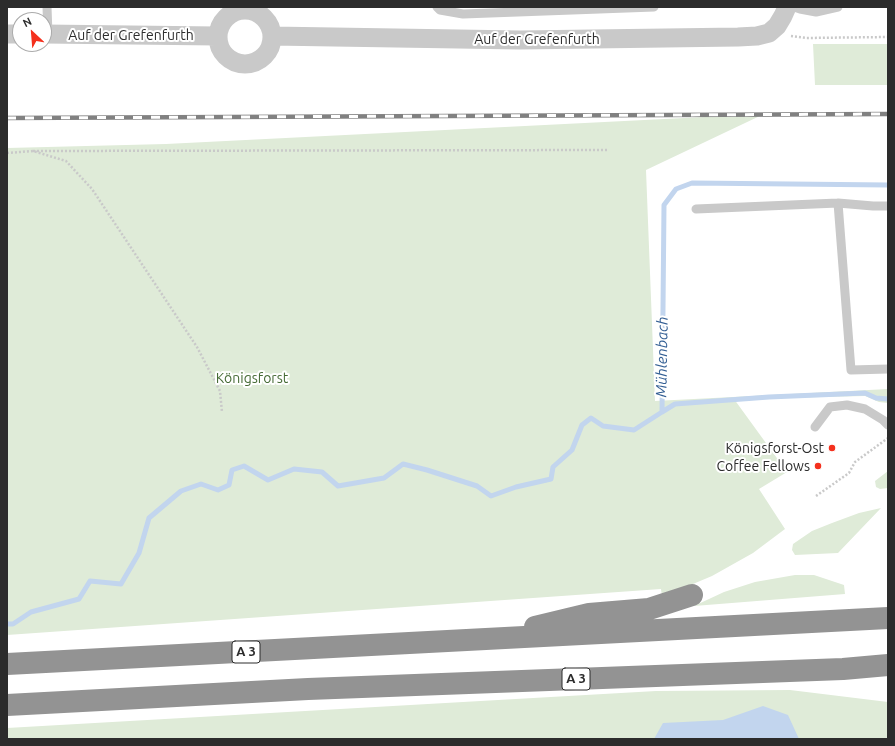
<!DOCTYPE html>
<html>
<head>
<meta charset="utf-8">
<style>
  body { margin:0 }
  #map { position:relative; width:895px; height:746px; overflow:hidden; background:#fff; font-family:Ubuntu,sans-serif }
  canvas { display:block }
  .frame { position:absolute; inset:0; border:8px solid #2c2c2c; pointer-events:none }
  .north { position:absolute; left:12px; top:12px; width:40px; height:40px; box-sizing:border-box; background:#fff; border:1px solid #ababab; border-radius:50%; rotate:334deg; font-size:11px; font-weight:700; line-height:16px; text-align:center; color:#2c2c2c }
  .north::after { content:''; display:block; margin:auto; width:14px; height:18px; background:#f4301d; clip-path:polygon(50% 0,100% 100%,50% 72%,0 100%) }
</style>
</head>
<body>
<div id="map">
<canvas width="895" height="746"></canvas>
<div class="frame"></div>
<div class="north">N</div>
</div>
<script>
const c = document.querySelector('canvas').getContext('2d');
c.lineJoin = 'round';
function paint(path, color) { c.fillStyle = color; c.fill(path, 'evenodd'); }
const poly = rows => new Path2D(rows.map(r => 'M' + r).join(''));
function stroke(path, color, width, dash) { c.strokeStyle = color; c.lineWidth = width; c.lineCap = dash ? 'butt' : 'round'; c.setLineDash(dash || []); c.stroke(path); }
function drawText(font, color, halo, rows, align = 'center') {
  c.font = font + ' Ubuntu,sans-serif'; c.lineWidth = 4; c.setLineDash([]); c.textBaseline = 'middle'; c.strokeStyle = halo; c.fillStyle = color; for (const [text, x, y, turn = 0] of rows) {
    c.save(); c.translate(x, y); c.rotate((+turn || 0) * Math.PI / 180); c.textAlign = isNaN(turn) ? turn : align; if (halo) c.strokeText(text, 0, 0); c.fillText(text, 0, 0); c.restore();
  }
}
const green = poly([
  [813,44,888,44,888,85,815,85],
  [764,114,646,170,655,401,888,389,888,403,879,402,865,396,734,399,787,472,759,489,785,529,753,553,712,576,662,597,661,589,7,635,7,148,166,144],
  [888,471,888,488,880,489,876,487,875,481],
  [881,508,838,553,795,555,792,550,793,544,812,531,832,523,859,513],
  [795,575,814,575,844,585,845,594,694,606,724,592,755,582],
  [790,690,888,702,888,739,7,739,7,728,656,691]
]);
const water = poly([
  [763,706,788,715,799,739,654,739,663,723,723,720]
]);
const stream = poly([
  [662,412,675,404,769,397,865,393,876,398,888,399],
  [7,624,13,624,31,612,79,599,90,581,121,584,139,553,149,518,181,491,201,484,218,490,229,485,232,470,244,466,268,480,294,469,322,472,338,486,384,478,403,464,427,470,477,486,491,496,516,487,551,479,553,467,572,450,582,425,591,418,603,426,634,430,662,412,664,205,676,189,692,183,888,185]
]);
const path = poly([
  [791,36,806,38,888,37],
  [33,151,609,150],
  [7,153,33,151,66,161,92,189,197,347,220,391,222,412],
  [816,496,849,473,855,462,888,438]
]);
const lane = poly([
  [47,7,48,35],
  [437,7,440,10,463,14,654,7],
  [794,7,800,9,816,12,838,7],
  [838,203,851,370,888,369],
  [696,209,838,203,873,206,888,206],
  [815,427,830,407,847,405,865,409,883,420,888,425]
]);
const street = poly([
  '218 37a27 27 0 1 1 54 0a27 27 0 1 1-54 0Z',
  [7,34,20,34],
  [44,34,217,36],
  [272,36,520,40,738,37,757,36,769,33,777,26,783,16,787,7]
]);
const highway = poly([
  [535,627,589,614,649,609,692,595],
  [7,664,888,618],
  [7,705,308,689,843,669,888,665]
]);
const rail = poly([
  [7,118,888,114]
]);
const markers = [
  [832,448,4,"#f4301d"],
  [818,466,4,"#f4301d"]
];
const shields = [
  [246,652,28],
  [576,679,28]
];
const shieldNames = [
  ["A 3",246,652],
  ["A 3",576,679]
];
const streetNames = [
  ["Auf der Grefenfurth",131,35],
  ["Auf der Grefenfurth",537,39]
];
const parkNames = [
  ["Königsforst",252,378]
];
const poiNames = [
  ["Königsforst-Ost",824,448],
  ["Coffee Fellows",810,466]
];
const waterNames = [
  ["Mühlenbach",662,357,-89]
];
paint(green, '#dfebd8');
paint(water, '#c2d5ee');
stroke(stream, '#c2d5ee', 5);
stroke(path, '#c9c9c9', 2.5, [2, 2]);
stroke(lane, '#c9c9c9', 9);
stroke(street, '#c9c9c9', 19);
stroke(highway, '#939393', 22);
stroke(rail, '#818181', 4.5);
stroke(rail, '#fff', 3, [9]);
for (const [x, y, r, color] of markers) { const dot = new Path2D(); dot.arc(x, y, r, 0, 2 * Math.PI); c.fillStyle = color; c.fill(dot); stroke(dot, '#fff', 1.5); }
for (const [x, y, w] of shields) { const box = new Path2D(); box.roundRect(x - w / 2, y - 11, w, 22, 3); c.fillStyle = '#fff'; c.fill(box); stroke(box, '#2c2c2c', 1); }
drawText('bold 13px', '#2c2c2c', null, shieldNames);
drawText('14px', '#2c2c2c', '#fff', streetNames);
drawText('14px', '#466b36', '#fff', parkNames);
drawText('14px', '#2c2c2c', '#fff', poiNames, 'right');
drawText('italic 15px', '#345f94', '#fff', waterNames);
</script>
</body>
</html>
